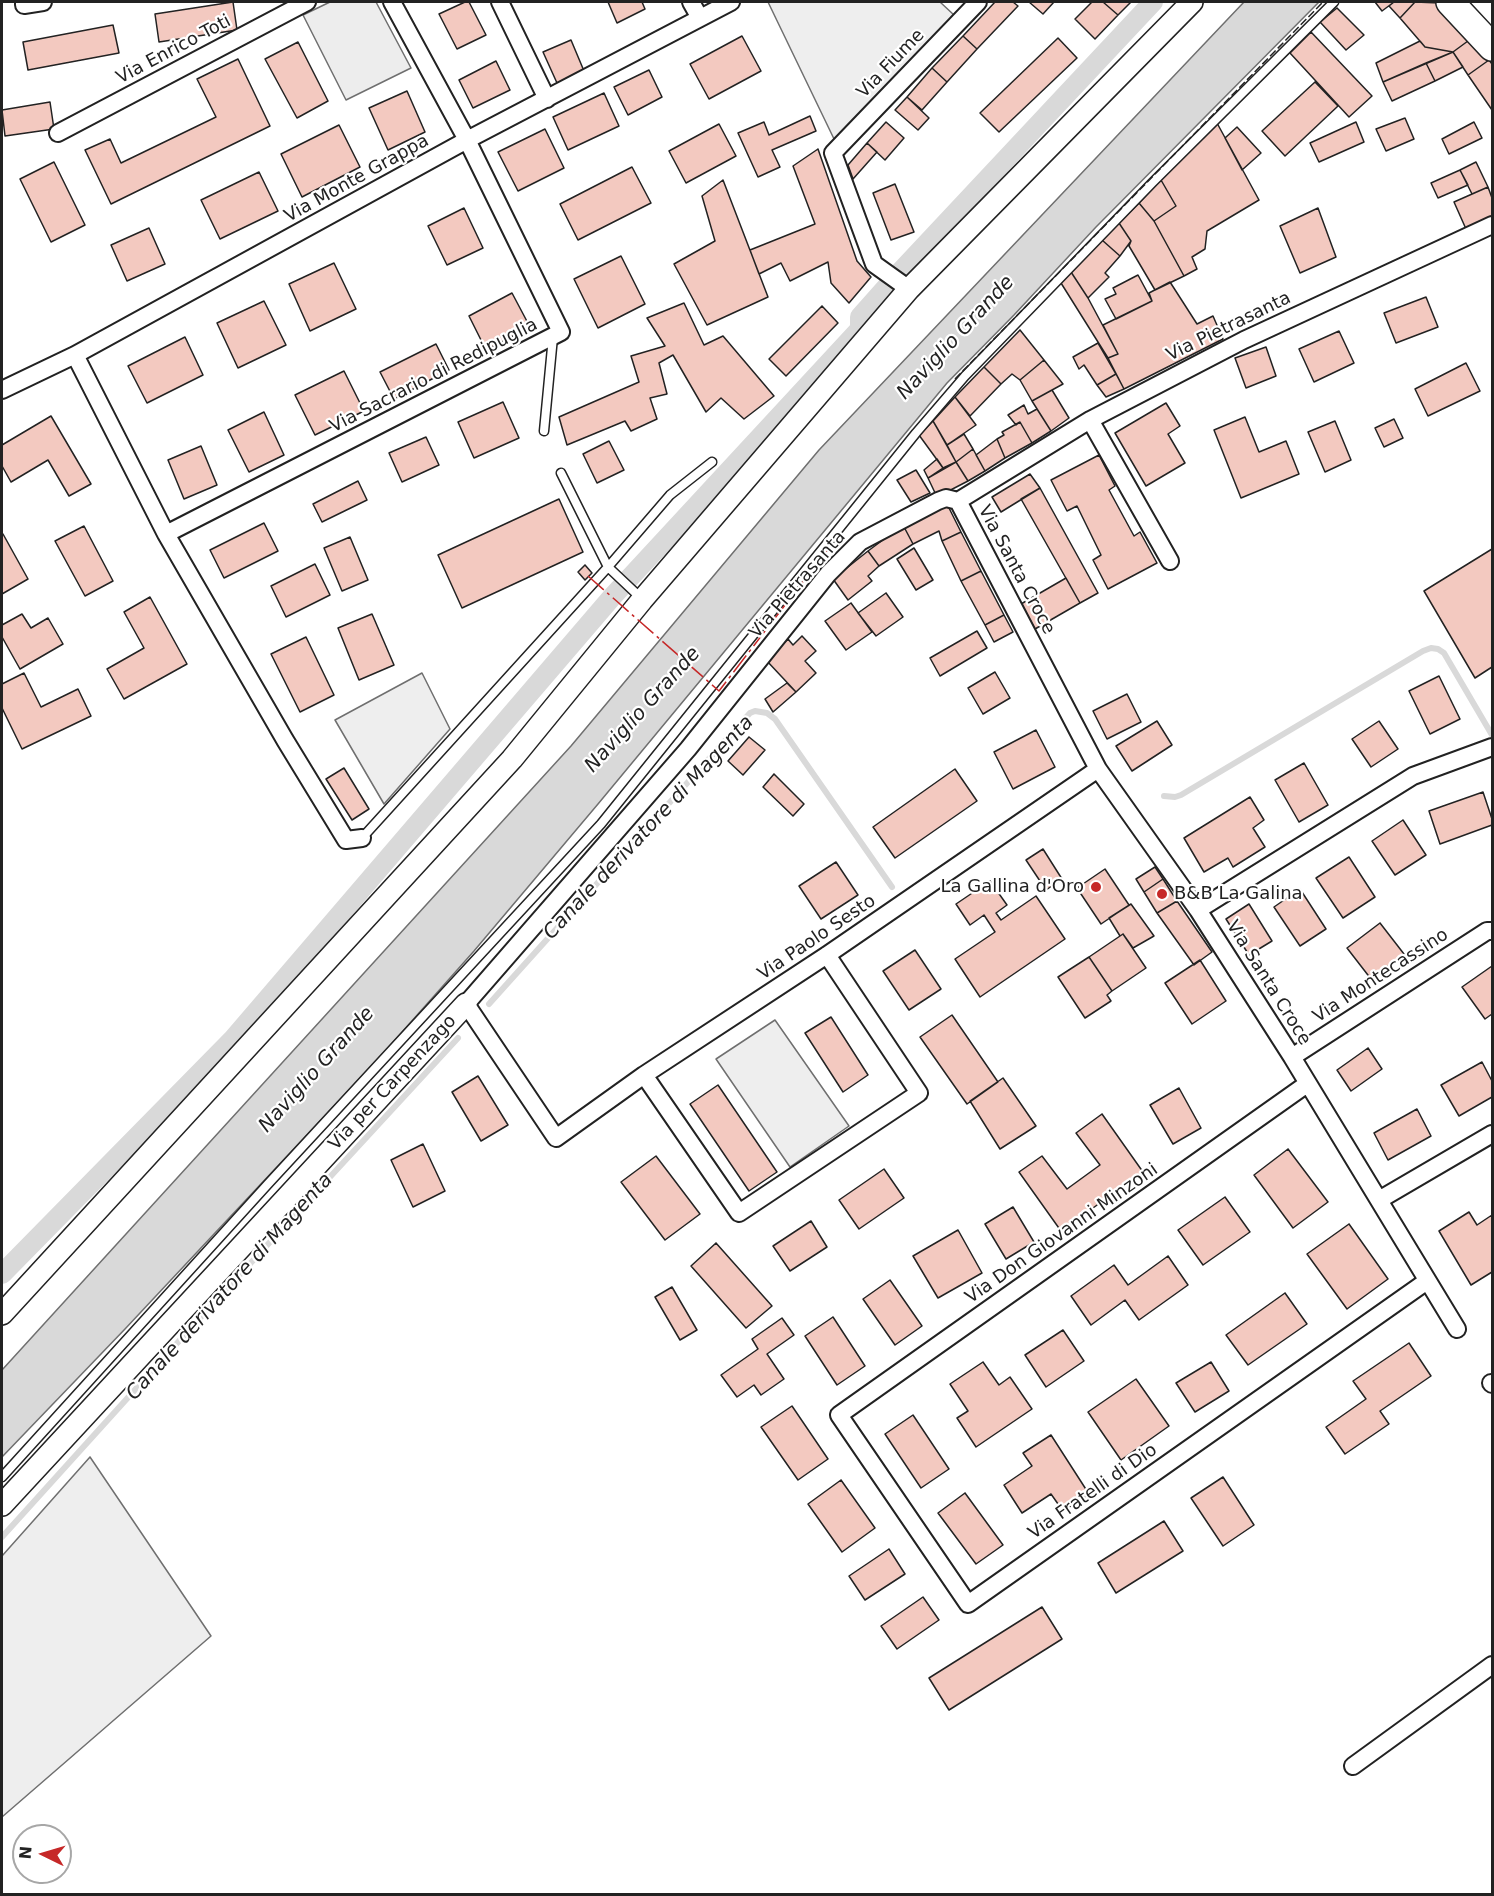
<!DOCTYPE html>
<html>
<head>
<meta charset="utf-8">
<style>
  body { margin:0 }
  #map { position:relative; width:1494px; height:1896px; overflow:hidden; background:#fff; font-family:"DejaVu Sans",sans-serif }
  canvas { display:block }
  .frame { position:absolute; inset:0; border:3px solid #222; pointer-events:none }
  .north { position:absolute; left:12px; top:1824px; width:60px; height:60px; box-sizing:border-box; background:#fff; border:2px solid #a7a7a7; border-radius:50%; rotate:275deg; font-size:16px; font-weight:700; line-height:24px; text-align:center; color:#222 }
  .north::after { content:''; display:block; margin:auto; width:21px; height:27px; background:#c62828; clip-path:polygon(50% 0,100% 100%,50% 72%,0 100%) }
</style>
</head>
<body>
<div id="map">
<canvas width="1494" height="1896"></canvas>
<div class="frame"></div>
<div class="north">N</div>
</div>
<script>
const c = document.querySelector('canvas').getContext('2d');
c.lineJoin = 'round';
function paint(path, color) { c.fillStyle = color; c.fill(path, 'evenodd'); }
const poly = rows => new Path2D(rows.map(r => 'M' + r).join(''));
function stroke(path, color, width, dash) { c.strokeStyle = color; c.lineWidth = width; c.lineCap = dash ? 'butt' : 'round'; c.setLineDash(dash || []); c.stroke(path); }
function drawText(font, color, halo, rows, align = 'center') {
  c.font = font + ' "DejaVu Sans",sans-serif'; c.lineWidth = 4.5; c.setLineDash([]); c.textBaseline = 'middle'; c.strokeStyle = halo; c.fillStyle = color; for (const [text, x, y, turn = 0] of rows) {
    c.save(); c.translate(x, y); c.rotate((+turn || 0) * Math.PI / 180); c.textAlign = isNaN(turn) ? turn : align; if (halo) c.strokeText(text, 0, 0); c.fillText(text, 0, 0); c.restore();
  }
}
const green = poly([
  [768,2,940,2,954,15,835,141,768,2],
  [422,673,450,729,384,804,335,720,422,673],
  [775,1020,849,1126,790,1167,716,1059,775,1020],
  [90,1457,211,1636,2,1817,2,1556,90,1457]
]);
const parking = poly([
  [330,2,376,2,411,68,346,100,303,15,330,2]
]);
const water = poly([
  [1244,2,1319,2,1096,227,1014,315,947,383,598,804,474,951,379,1058,125,1329,2,1457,2,1370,571,746,819,450,1244,2]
]);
const stream = poly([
  [1164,796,1175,797,1181,795,1423,651,1431,648,1438,649,1444,653,1492,735],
  [489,1004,741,723,750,713,755,711,767,713,775,719,892,887],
  [2,1537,189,1330,458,1038]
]);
const canal = poly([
  [2,1274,233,1039,612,597,860,329,860,317,900,272,1153,2]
]);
const building = poly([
  [233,2,237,30,159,42,155,14,233,2],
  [465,2,469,2,486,35,457,49,439,14,465,2],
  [608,2,642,2,645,9,617,23,608,2],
  [995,2,1013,2,1018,6,977,49,963,36,995,2],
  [1029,2,1054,2,1043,14,1029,2],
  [1092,2,1103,2,1118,15,1095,39,1075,19,1092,2],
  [1103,2,1131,2,1118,15,1103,2],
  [1375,2,1394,2,1382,11,1375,2],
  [1394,2,1415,2,1400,18,1389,6,1394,2],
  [1415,2,1440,3,1472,38,1453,52,1425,47,1400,18,1415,2],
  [1337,8,1364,35,1346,50,1320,22,1337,8],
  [113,25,119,53,28,70,23,42,113,25],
  [1311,32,1372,96,1349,117,1290,53,1311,32],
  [742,36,761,71,709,99,690,64,742,36],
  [963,36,977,49,947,82,932,68,963,36],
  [1058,38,1077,58,999,132,980,113,1058,38],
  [1472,38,1489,60,1468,75,1453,52,1472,38],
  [571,40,584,71,557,83,543,52,571,40],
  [1420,41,1425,47,1453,52,1383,82,1376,63,1420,41],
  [298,42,328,101,297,118,265,59,298,42],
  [1453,52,1463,67,1435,81,1426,63,1453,52],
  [238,59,270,126,111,204,85,150,110,139,121,163,216,117,197,79,238,59],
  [1489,60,1492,64,1492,110,1468,75,1489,60],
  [496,61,510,90,473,108,459,80,496,61],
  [1426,63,1435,81,1392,101,1383,82,1426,63],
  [932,68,947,82,922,110,907,97,932,68],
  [649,70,662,97,628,115,614,87,649,70],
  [1315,82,1338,106,1285,156,1262,131,1315,82],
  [407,91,425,132,388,150,369,108,407,91],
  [604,93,619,126,568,150,553,117,604,93],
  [907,97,929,118,918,130,895,110,907,97],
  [50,102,54,129,5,136,2,110,50,102],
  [810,116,816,131,772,150,780,167,758,177,738,133,764,122,769,135,810,116],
  [1405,118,1414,139,1386,151,1376,129,1405,118],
  [886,122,904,138,885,160,867,143,886,122],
  [1356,122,1364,142,1319,162,1310,143,1356,122],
  [1474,122,1482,138,1449,154,1442,139,1474,122],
  [1217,123,1259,200,1207,231,1205,249,1192,257,1197,269,1184,276,1154,221,1176,206,1161,180,1217,123],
  [719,124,736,156,686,183,669,151,719,124],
  [339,125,360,167,302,197,281,154,339,125],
  [1237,127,1261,153,1242,170,1225,138,1237,127],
  [545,129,564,168,518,191,498,152,545,129],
  [867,143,877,152,853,179,848,165,867,143],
  [818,149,857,261,871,277,849,303,831,283,828,262,790,281,781,263,759,274,750,250,815,224,793,166,818,149],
  [54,162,85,225,51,242,20,179,54,162],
  [1476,162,1488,187,1472,194,1460,170,1476,162],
  [632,167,651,203,578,240,560,204,632,167],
  [1460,170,1468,185,1438,198,1431,183,1460,170],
  [259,172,278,211,220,239,201,200,259,172],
  [723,180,768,297,707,325,674,264,715,241,702,196,723,180],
  [1161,180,1176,206,1154,221,1139,203,1161,180],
  [895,184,914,232,891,240,873,193,895,184],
  [1488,187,1492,198,1492,217,1466,229,1454,202,1488,187],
  [1139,203,1154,221,1184,276,1155,290,1129,246,1131,241,1119,223,1139,203],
  [464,208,483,248,447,265,428,226,464,208],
  [1318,208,1336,257,1300,273,1280,226,1318,208],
  [1119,223,1131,241,1120,256,1102,240,1119,223],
  [149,228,165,264,127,281,111,245,149,228],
  [1102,240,1120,256,1105,273,1109,277,1088,298,1071,272,1102,240],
  [621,256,645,304,598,328,574,279,621,256],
  [334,263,356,309,310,331,289,284,334,263],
  [1071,272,1088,298,1118,354,1108,358,1061,283,1071,272],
  [1138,275,1152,301,1116,319,1105,299,1116,294,1113,288,1138,275],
  [1170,282,1197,324,1213,316,1223,339,1124,389,1108,358,1118,354,1103,325,1152,301,1149,293,1170,282],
  [512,293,530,327,486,350,469,316,512,293],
  [1426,297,1438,327,1396,343,1384,313,1426,297],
  [264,301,286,345,238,368,217,323,264,301],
  [684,303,704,345,723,336,774,396,744,419,721,398,706,412,673,355,659,363,667,394,650,398,657,419,631,431,625,421,567,445,559,417,639,382,631,356,665,346,647,318,684,303],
  [822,306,838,323,786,376,769,359,822,306],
  [1020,330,1044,360,1020,380,1012,374,1001,384,984,367,1020,330],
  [1339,331,1354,363,1314,382,1299,349,1339,331],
  [185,337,203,375,147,403,128,366,185,337],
  [1098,343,1116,374,1097,385,1084,365,1079,369,1073,357,1098,343],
  [436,344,449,370,394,399,380,372,436,344],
  [1266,347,1276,376,1246,388,1235,358,1266,347],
  [1044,360,1063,384,1032,401,1020,380,1044,360],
  [1466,363,1480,391,1428,416,1415,389,1466,363],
  [984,367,1001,384,970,416,955,397,984,367],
  [344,371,364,411,315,435,295,395,344,371],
  [1116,374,1124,389,1106,397,1097,385,1116,374],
  [1052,390,1069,418,1051,431,1032,401,1052,390],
  [955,397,976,425,947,445,933,421,955,397],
  [503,402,519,438,474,458,458,422,503,402],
  [1166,403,1180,426,1168,434,1185,463,1146,486,1115,433,1166,403],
  [1024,405,1028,414,1037,409,1051,431,1032,443,1020,422,1016,425,1008,415,1024,405],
  [264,412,284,455,249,472,228,430,264,412],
  [51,416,91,484,69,496,48,460,11,482,2,466,2,445,51,416],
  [1245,417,1259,452,1286,441,1299,474,1241,498,1214,430,1245,417],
  [1394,419,1403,438,1384,447,1375,428,1394,419],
  [933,421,956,462,943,468,919,435,933,421],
  [1335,421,1351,460,1325,472,1308,432,1335,421],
  [1020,422,1032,443,1005,458,997,439,1004,435,1002,432,1020,422],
  [964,434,973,449,956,462,947,445,964,434],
  [426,437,439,465,402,482,389,453,426,437],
  [997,439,1005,458,985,471,976,455,997,439],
  [609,441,624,470,597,483,583,454,609,441],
  [201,446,217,485,184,499,168,460,201,446],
  [973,449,985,471,968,481,956,462,973,449],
  [1099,455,1115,486,1109,490,1134,536,1140,532,1157,563,1108,589,1093,560,1101,555,1077,506,1067,511,1051,480,1099,455],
  [937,459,943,468,928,478,924,470,937,459],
  [956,462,968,481,937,497,928,478,956,462],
  [916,470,930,493,911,502,897,480,916,470],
  [1030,474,1040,488,1001,512,992,497,1030,474],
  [358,481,367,500,322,522,313,504,358,481],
  [1040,488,1098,593,1080,603,1021,499,1040,488],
  [559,499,583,552,462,608,438,555,559,499],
  [947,504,961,532,942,541,939,531,913,544,903,525,947,504],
  [264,523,278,551,224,578,210,550,264,523],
  [903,525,913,544,879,566,868,551,903,525],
  [84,526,113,581,85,596,55,541,84,526],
  [961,532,981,571,961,581,942,541,961,532],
  [3,534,28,579,2,594,2,535,3,534],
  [350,537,368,580,342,591,324,548,350,537],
  [914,548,933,580,916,590,897,559,914,548],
  [1492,549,1492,667,1475,678,1424,591,1492,549],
  [868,551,879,566,868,576,872,581,848,600,833,579,868,551],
  [315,564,330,595,286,617,271,586,315,564],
  [585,565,592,573,585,580,578,572,585,565],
  [981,571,1004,615,985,625,961,581,981,571],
  [1066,578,1080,603,1035,629,1021,604,1066,578],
  [886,593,903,617,876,636,858,613,886,593],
  [150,597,187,664,124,699,107,669,144,648,124,612,150,597],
  [851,603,872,632,846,650,825,621,851,603],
  [22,614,31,628,48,618,63,644,20,669,2,637,2,625,22,614],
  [372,614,394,665,359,680,338,628,372,614],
  [1004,615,1013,632,994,642,985,625,1004,615],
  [977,631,987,648,940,676,930,658,977,631],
  [802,636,816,651,805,661,816,673,796,692,766,660,788,639,793,645,802,636],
  [306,637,334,695,300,712,271,654,306,637],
  [995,672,1010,698,983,714,968,688,995,672],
  [24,673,41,707,78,689,91,716,22,749,2,708,2,684,24,673],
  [1439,676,1460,719,1430,734,1409,691,1439,676],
  [787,683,796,692,773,712,765,699,787,683],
  [1127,694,1141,722,1107,739,1093,711,1127,694],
  [1157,721,1172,745,1132,771,1116,746,1157,721],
  [1379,721,1398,749,1371,767,1352,739,1379,721],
  [1036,730,1055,767,1013,789,994,752,1036,730],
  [749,737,765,750,743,775,728,761,749,737],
  [1304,763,1328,805,1299,822,1275,780,1304,763],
  [344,768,369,809,352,820,326,779,344,768],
  [955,769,977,801,895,858,873,827,955,769],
  [774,774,804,804,793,816,763,787,774,774],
  [1483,792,1492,819,1492,825,1440,844,1429,811,1483,792],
  [1250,797,1264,820,1253,828,1265,847,1233,867,1228,858,1204,872,1184,838,1250,797],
  [1403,820,1426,855,1395,875,1372,841,1403,820],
  [1043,849,1062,879,1046,890,1026,860,1043,849],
  [1349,857,1375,897,1343,918,1316,878,1349,857],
  [836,862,858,895,821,919,799,886,836,862],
  [1155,867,1163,879,1144,892,1136,879,1155,867],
  [1105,869,1129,905,1101,924,1077,888,1105,869],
  [1163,879,1177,901,1157,913,1144,892,1163,879],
  [990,881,1007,905,996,913,1001,920,1036,896,1065,939,980,997,955,959,995,932,984,915,970,925,956,904,990,881],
  [1300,889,1326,929,1300,946,1274,907,1300,889],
  [1177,901,1212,952,1194,965,1157,913,1177,901],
  [1131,904,1154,936,1133,948,1123,934,1120,936,1109,918,1131,904],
  [1249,904,1272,941,1249,955,1226,919,1249,904],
  [1380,923,1404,954,1371,979,1347,948,1380,923],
  [1123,934,1146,968,1112,991,1089,957,1123,934],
  [915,950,941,989,909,1010,883,971,915,950],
  [1089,957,1112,991,1107,995,1111,1001,1085,1018,1058,977,1089,957],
  [1200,960,1226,1001,1192,1024,1165,983,1200,960],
  [1492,966,1492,1014,1485,1019,1462,987,1492,966],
  [952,1015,998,1082,967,1104,920,1037,952,1015],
  [831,1017,868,1075,843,1092,805,1033,831,1017],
  [1368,1048,1382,1069,1351,1091,1337,1070,1368,1048],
  [1482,1062,1492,1081,1492,1097,1459,1116,1441,1085,1482,1062],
  [478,1076,508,1125,481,1141,452,1092,478,1076],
  [1003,1078,1036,1126,1000,1149,970,1101,1003,1078],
  [718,1085,777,1172,749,1191,690,1104,718,1085],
  [1179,1088,1201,1128,1173,1144,1150,1105,1179,1088],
  [1417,1109,1431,1136,1388,1160,1374,1133,1417,1109],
  [1102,1114,1143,1172,1061,1231,1019,1172,1042,1156,1067,1189,1100,1165,1076,1133,1102,1114],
  [423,1144,445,1191,413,1207,391,1160,423,1144],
  [1288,1149,1328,1202,1293,1228,1254,1175,1288,1149],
  [656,1156,700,1214,665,1240,621,1182,656,1156],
  [884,1169,904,1198,859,1229,839,1200,884,1169],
  [1225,1197,1250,1232,1203,1265,1178,1230,1225,1197],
  [1013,1207,1034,1242,1006,1259,985,1224,1013,1207],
  [1469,1212,1477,1225,1492,1215,1492,1272,1471,1285,1439,1231,1469,1212],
  [811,1221,827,1247,790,1271,773,1246,811,1221],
  [1349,1224,1388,1279,1347,1309,1307,1254,1349,1224],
  [958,1230,982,1273,938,1298,913,1256,958,1230],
  [716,1243,772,1306,746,1328,691,1266,716,1243],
  [1168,1256,1188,1285,1139,1320,1125,1300,1091,1325,1071,1296,1114,1265,1128,1285,1168,1256],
  [890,1280,922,1326,895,1345,863,1299,890,1280],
  [672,1287,697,1330,680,1340,655,1297,672,1287],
  [1285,1293,1307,1324,1248,1365,1226,1335,1285,1293],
  [833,1317,865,1366,837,1385,805,1336,833,1317],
  [782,1318,794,1335,767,1354,784,1379,761,1395,754,1385,737,1397,721,1375,758,1349,752,1339,782,1318],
  [1063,1330,1084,1361,1046,1387,1025,1355,1063,1330],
  [1409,1343,1431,1376,1380,1411,1389,1424,1345,1454,1326,1427,1366,1399,1353,1381,1409,1343],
  [983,1362,999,1385,1010,1377,1032,1409,976,1447,957,1418,968,1411,950,1384,983,1362],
  [1211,1362,1229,1391,1195,1412,1176,1383,1211,1362],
  [1136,1379,1169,1426,1121,1460,1088,1412,1136,1379],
  [792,1406,828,1459,798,1480,761,1427,792,1406],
  [913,1415,949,1469,921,1488,885,1434,913,1415],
  [1051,1435,1089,1494,1063,1511,1051,1494,1022,1513,1004,1485,1032,1466,1023,1453,1051,1435],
  [1223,1477,1254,1525,1223,1546,1191,1498,1223,1477],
  [841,1480,875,1528,842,1552,808,1504,841,1480],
  [965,1493,1003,1545,976,1564,938,1513,965,1493],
  [1164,1521,1183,1551,1116,1593,1098,1563,1164,1521],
  [889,1549,905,1574,865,1600,849,1576,889,1549],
  [923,1597,939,1620,897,1649,881,1626,923,1597],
  [1042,1607,1062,1639,949,1710,929,1678,1042,1607]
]);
const service = poly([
  [544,431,553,337],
  [561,473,608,567,642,599],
  [362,838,608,567,670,495,712,462],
  [2,1477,268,1184,601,824,916,433,965,376,1152,183,1334,2]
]);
const minor = poly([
  [24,2,24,5,43,2],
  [500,2,547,99],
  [691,2,700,18],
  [58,133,307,2],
  [909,289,874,264,833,153,978,2],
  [75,355,166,534,285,740,346,840,362,838],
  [2,390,75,355,467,140,731,2],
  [1090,420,1170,561],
  [958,501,1098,769,1198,910,1292,1057,1457,1329],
  [166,534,561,332,467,140,392,2],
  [1098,769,827,955,644,1075,556,1138,466,1004,688,749,828,574,860,542,938,501,946,498,958,501,1090,420,1244,340,1492,225],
  [1198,910,1413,776,1492,747],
  [1292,1057,1487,931,1492,931],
  [644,1075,739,1213,919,1093,827,955],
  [1307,1084,839,1415,968,1604,1427,1281],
  [1379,1200,1492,1134],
  [1491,1383,1492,1384],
  [1353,1766,1492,1665]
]);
const tertiary = poly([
  [2,1314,512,759,642,600,909,289,1192,2],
  [2,1505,466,1004]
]);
const primary = poly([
  [1450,2,1492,47]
]);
const fence = poly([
  [955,379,1323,2]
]);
const power = poly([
  [588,576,719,691,832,544]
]);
const markers = [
  [1096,887,6,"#c62828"],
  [1162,894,6,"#c62828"]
];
const streetNames = [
  ["Via Enrico Toti",174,50,-28],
  ["Via Fiume",891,64,-46],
  ["Via Monte Grappa",357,179,-29],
  ["Via Pietrasanta",1229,327,-26],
  ["Via Sacrario di Redipuglia",434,376,-27],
  ["Via Santa Croce",1016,570,62],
  ["Via Pietrasanta",798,585,-49],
  ["Via Paolo Sesto",817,938,-34],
  ["Via Montecassino",1381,976,-33],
  ["Via Santa Croce",1268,983,58],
  ["Via per Carpenzago",393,1083,-47],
  ["Via Don Giovanni Minzoni",1062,1234,-35],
  ["Via Fratelli di Dio",1093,1492,-35]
];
const poiNames = [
  ["La Gallina d'Oro",1084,887],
  ["B&B La Galina",1174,894,"left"]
];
const waterNames = [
  ["Naviglio Grande",956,338,-47],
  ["Naviglio Grande",643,710,-48],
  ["Canale derivatore di Magenta",649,828,-47],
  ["Naviglio Grande",317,1070,-48],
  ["Canale derivatore di Magenta",230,1287,-48]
];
paint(green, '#eee');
stroke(green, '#6f6f6f', 1.5);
paint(parking, '#ededed');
stroke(parking, '#6f6f6f', 1.5);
paint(water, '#d9d9d9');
stroke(water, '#6f6f6f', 1.5);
stroke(stream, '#d9d9d9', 6);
stroke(canal, '#d9d9d9', 20);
paint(building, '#f3c9c0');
stroke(building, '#222', 1.5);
stroke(service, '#222', 11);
stroke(minor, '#222', 20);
stroke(tertiary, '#222', 24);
stroke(primary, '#222', 30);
stroke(service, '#fff', 8);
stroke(minor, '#fff', 16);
stroke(tertiary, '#fff', 21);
stroke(primary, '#fff', 27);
stroke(fence, '#222', 1.5, [8, 3]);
stroke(power, '#c62828', 1.5, [21, 4.5, 3, 4.5]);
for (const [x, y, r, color] of markers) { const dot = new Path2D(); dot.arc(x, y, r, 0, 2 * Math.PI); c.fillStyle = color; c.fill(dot); stroke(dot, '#fff', 2); }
drawText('18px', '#222', '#fff', streetNames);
drawText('18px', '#222', '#fff', poiNames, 'right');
drawText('italic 20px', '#222', '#fff', waterNames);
</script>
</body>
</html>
